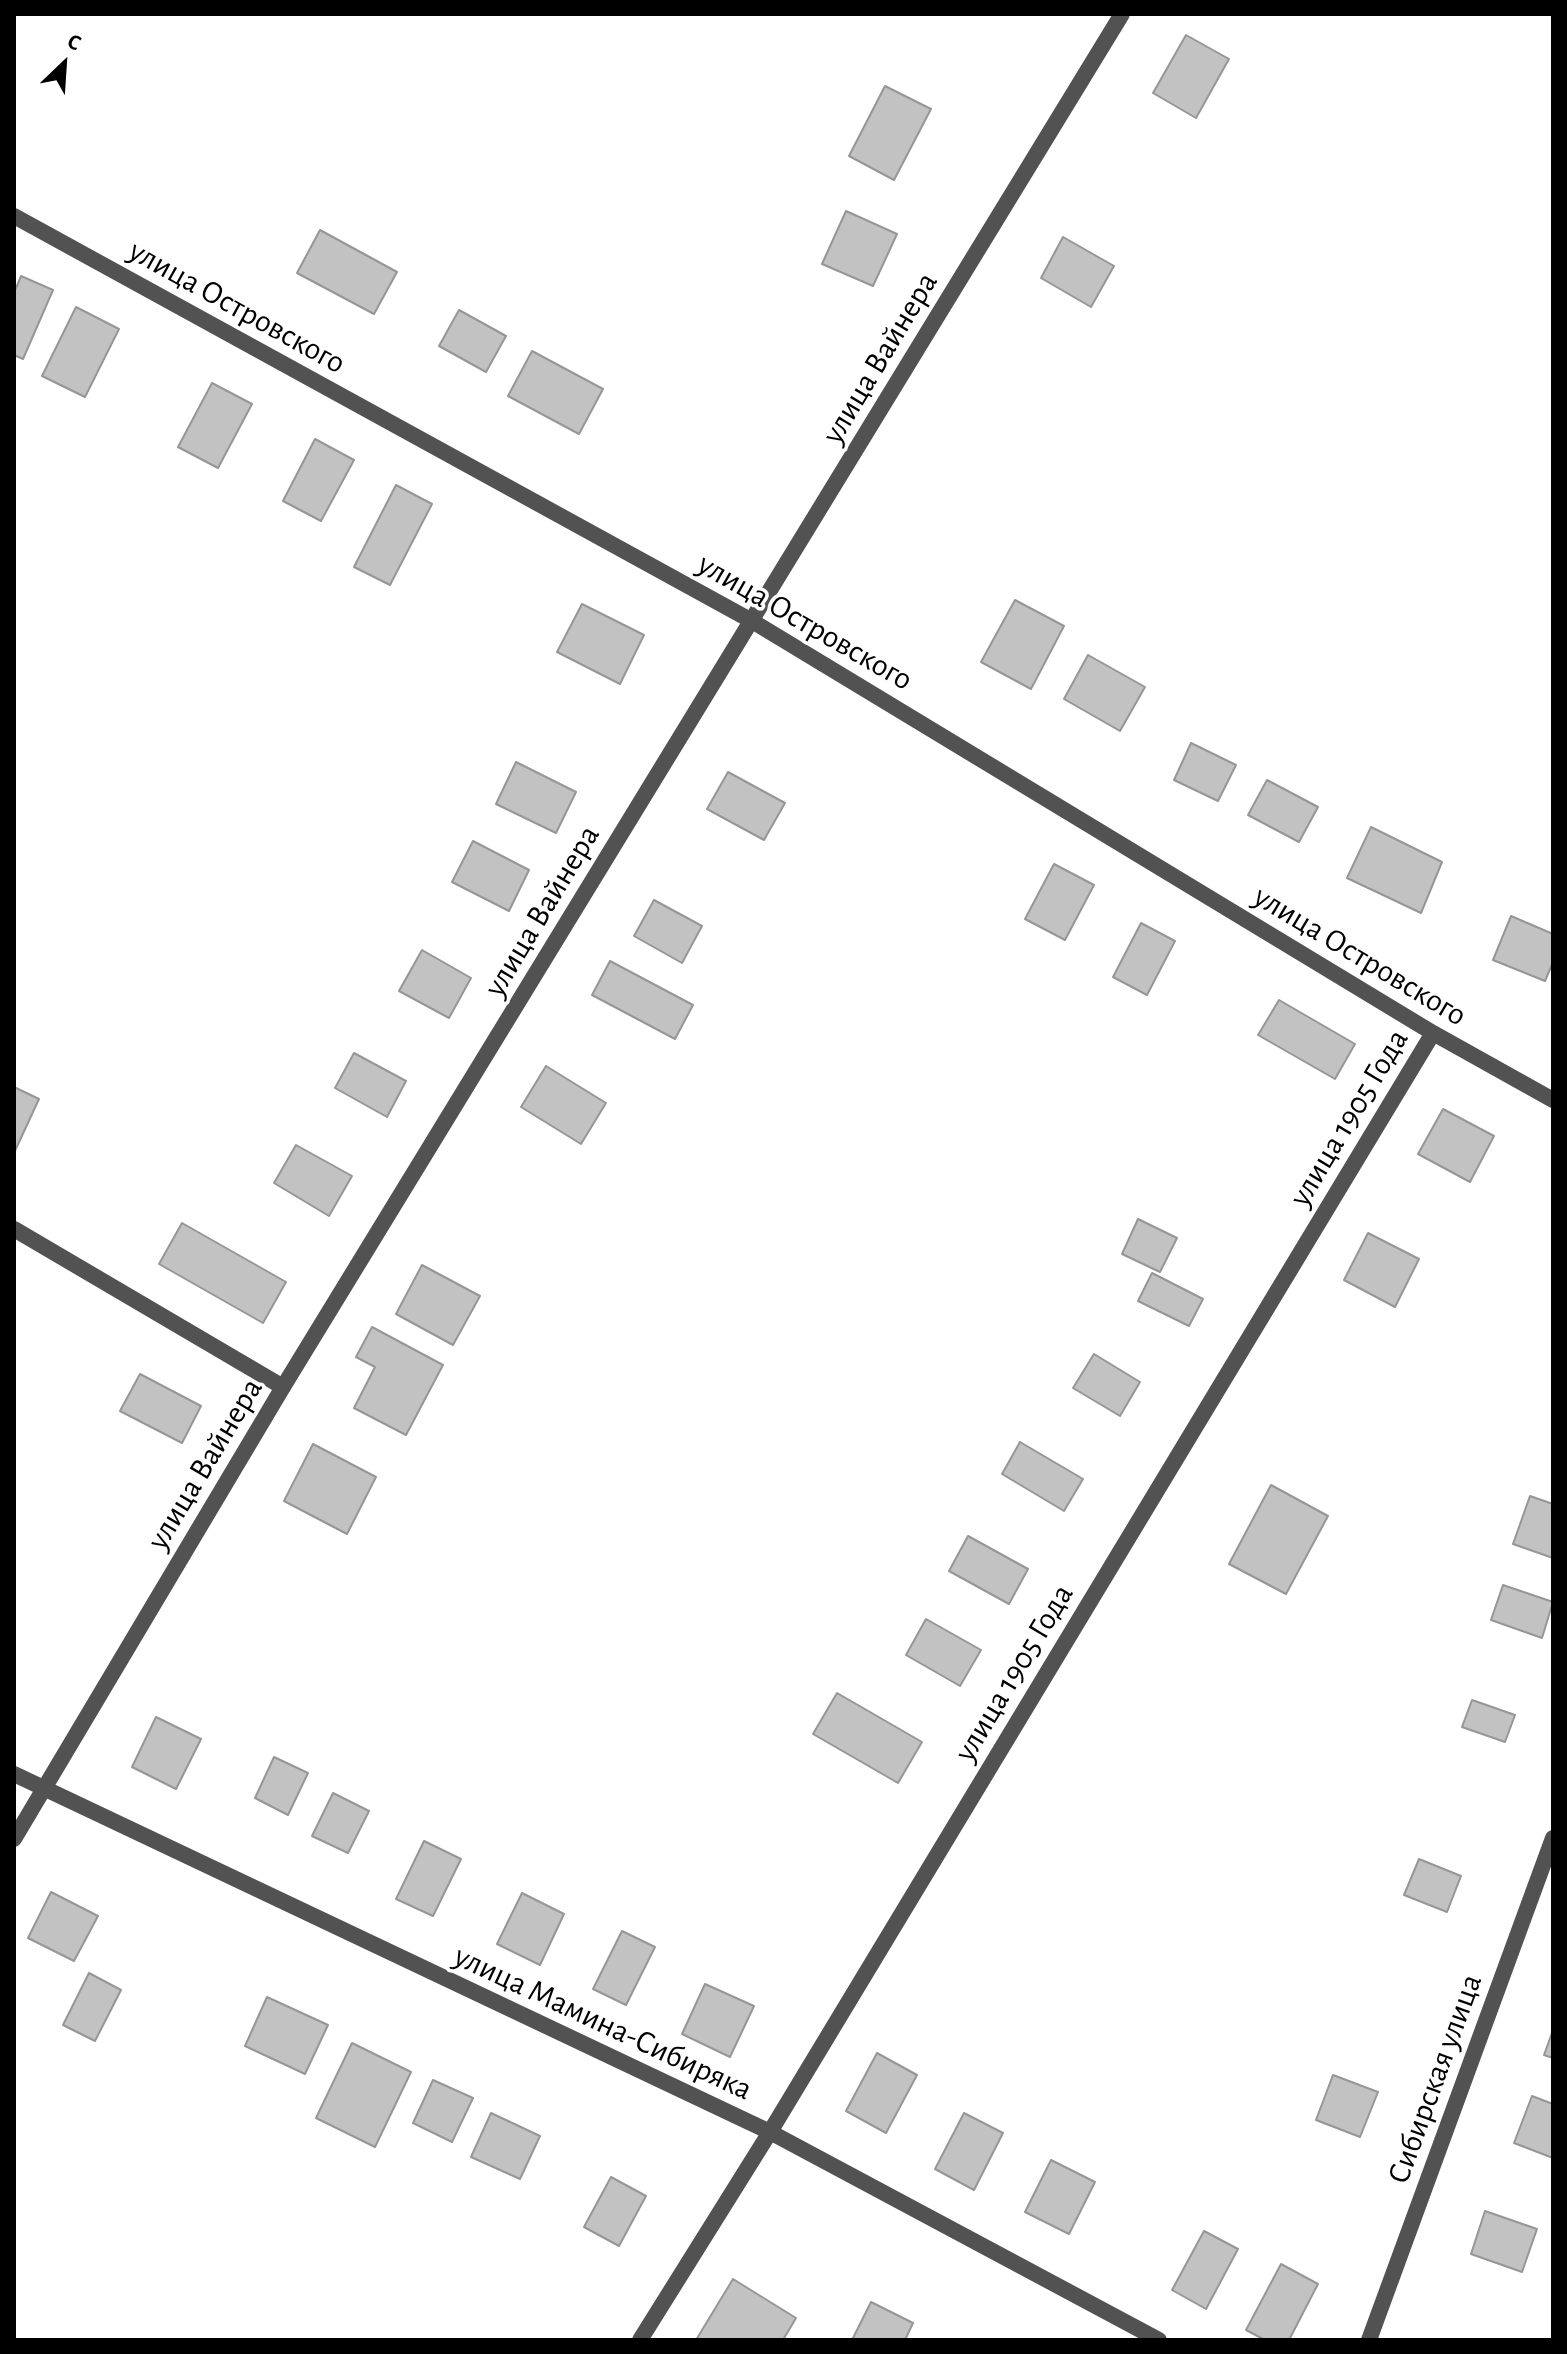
<!DOCTYPE html>
<html>
<head>
<meta charset="utf-8">
<style>
  body { margin:0 }
  #map { position:relative; width:1567px; height:2354px; overflow:hidden; background:#fff; font-family:"Alegreya Sans",sans-serif }
  canvas { display:block }
  .frame { position:absolute; inset:0; border:16px solid #000; pointer-events:none }
  .north { position:absolute; left:24px; top:24px; width:80px; height:80px; -webkit-text-stroke:6px #fff; paint-order:stroke; rotate:25deg; font-size:22px; font-weight:700; line-height:32px; text-align:center; color:#000 }
  .north::after { content:''; display:block; margin:auto; width:28px; height:36px; background:#000; clip-path:polygon(50% 0,100% 100%,50% 72%,0 100%) }
</style>
</head>
<body>
<div id="map">
<canvas width="1567" height="2354"></canvas>
<div class="frame"></div>
<div class="north">С</div>
</div>
<script>
const c = document.querySelector('canvas').getContext('2d');
c.lineJoin = 'round';
function paint(path, color) { c.fillStyle = color; c.fill(path, 'evenodd'); }
const poly = rows => new Path2D(rows.map(r => 'M' + r).join(''));
function stroke(path, color, width, dash) { c.strokeStyle = color; c.lineWidth = width; c.lineCap = dash ? 'butt' : 'round'; c.setLineDash(dash || []); c.stroke(path); }
function drawText(font, color, halo, rows, align = 'center') {
  c.font = font + ' "Alegreya Sans",sans-serif'; c.lineWidth = 7; c.setLineDash([]); c.textBaseline = 'middle'; c.strokeStyle = halo; c.fillStyle = color; for (const [text, x, y, turn = 0] of rows) {
    c.save(); c.translate(x, y); c.rotate((+turn || 0) * Math.PI / 180); c.textAlign = isNaN(turn) ? turn : align; if (halo) c.strokeText(text, 0, 0); c.fillText(text, 0, 0); c.restore();
  }
}
const building = poly([
  [1186,35,1229,59,1196,118,1153,93,1186,35],
  [885,86,931,109,894,180,849,156,885,86],
  [846,211,897,234,873,286,822,264,846,211],
  [320,230,397,272,374,314,297,273,320,230],
  [1063,237,1114,266,1091,307,1041,278,1063,237],
  [21,276,53,290,23,359,14,355,14,293,21,276],
  [76,307,119,329,85,397,42,376,76,307],
  [459,310,506,336,486,372,439,346,459,310],
  [532,351,603,389,579,434,508,396,532,351],
  [212,383,252,404,218,468,178,447,212,383],
  [315,439,354,460,321,521,283,501,315,439],
  [396,485,432,504,390,585,354,567,396,485],
  [1015,600,1064,626,1031,689,981,662,1015,600],
  [582,604,644,635,620,684,557,652,582,604],
  [1088,655,1145,687,1120,731,1064,699,1088,655],
  [1191,743,1236,765,1218,801,1174,780,1191,743],
  [516,762,576,792,556,833,496,804,516,762],
  [728,772,785,803,764,840,707,809,728,772],
  [1267,780,1318,807,1299,842,1248,815,1267,780],
  [1371,827,1442,862,1421,913,1347,878,1371,827],
  [473,841,529,870,509,911,452,882,473,841],
  [1054,864,1094,885,1065,940,1025,919,1054,864],
  [654,900,702,926,682,963,634,936,654,900],
  [1511,916,1553,934,1553,962,1545,981,1493,960,1511,916],
  [1141,923,1175,941,1147,995,1113,977,1141,923],
  [422,950,471,978,449,1018,399,991,422,950],
  [610,961,693,1005,675,1039,592,995,610,961],
  [1279,1000,1355,1044,1335,1079,1258,1035,1279,1000],
  [354,1053,406,1081,387,1117,335,1088,354,1053],
  [546,1066,606,1103,581,1144,521,1107,546,1066],
  [14,1087,39,1099,14,1153,14,1087],
  [1443,1109,1494,1136,1470,1182,1418,1154,1443,1109],
  [296,1145,352,1176,329,1216,274,1183,296,1145],
  [1138,1219,1177,1238,1160,1272,1122,1254,1138,1219],
  [182,1223,286,1282,263,1323,159,1264,182,1223],
  [1368,1233,1419,1259,1395,1307,1344,1280,1368,1233],
  [422,1265,480,1296,453,1345,396,1314,422,1265],
  [1152,1273,1203,1299,1189,1326,1138,1301,1152,1273],
  [372,1327,443,1365,406,1435,354,1408,375,1367,356,1357,372,1327],
  [1094,1354,1140,1382,1120,1416,1073,1388,1094,1354],
  [140,1374,201,1406,182,1443,120,1411,140,1374],
  [1020,1442,1083,1479,1064,1511,1002,1474,1020,1442],
  [313,1444,376,1477,347,1534,284,1501,313,1444],
  [1271,1485,1328,1516,1286,1594,1229,1564,1271,1485],
  [1530,1496,1553,1504,1553,1558,1513,1544,1530,1496],
  [968,1536,1028,1569,1009,1604,949,1571,968,1536],
  [1503,1585,1553,1602,1542,1638,1491,1620,1503,1585],
  [926,1619,981,1650,960,1686,906,1655,926,1619],
  [837,1693,922,1742,898,1783,813,1734,837,1693],
  [1472,1700,1515,1715,1505,1742,1462,1727,1472,1700],
  [156,1717,201,1739,176,1789,132,1767,156,1717],
  [274,1757,308,1773,288,1815,255,1798,274,1757],
  [333,1793,369,1811,348,1853,312,1836,333,1793],
  [424,1841,461,1859,433,1916,396,1899,424,1841],
  [1419,1859,1461,1876,1447,1912,1404,1895,1419,1859],
  [51,1892,98,1916,74,1961,28,1938,51,1892],
  [522,1893,564,1914,540,1965,497,1944,522,1893],
  [622,1931,655,1947,626,2005,593,1989,622,1931],
  [89,1973,121,1990,95,2041,63,2025,89,1973],
  [705,1984,754,2006,730,2057,682,2034,705,1984],
  [267,1997,328,2025,305,2074,245,2046,267,1997],
  [1553,2030,1553,2058,1544,2055,1553,2030],
  [352,2043,411,2072,375,2147,316,2118,352,2043],
  [877,2053,917,2075,886,2133,846,2111,877,2053],
  [1333,2075,1378,2092,1360,2137,1316,2120,1333,2075],
  [433,2080,473,2098,452,2142,413,2123,433,2080],
  [1532,2096,1553,2104,1553,2158,1514,2143,1532,2096],
  [491,2113,540,2136,520,2179,471,2157,491,2113],
  [964,2113,1003,2133,974,2190,935,2169,964,2113],
  [1051,2160,1095,2182,1069,2234,1025,2212,1051,2160],
  [611,2177,646,2196,619,2246,584,2227,611,2177],
  [1485,2211,1537,2229,1522,2272,1471,2254,1485,2211],
  [1204,2231,1238,2249,1206,2309,1172,2290,1204,2231],
  [1281,2264,1318,2284,1289,2340,1265,2340,1246,2330,1281,2264],
  [733,2279,796,2318,783,2340,696,2340,733,2279],
  [871,2302,913,2323,905,2340,852,2340,871,2302]
]);
const minor = poly([
  [14,216,752,621,1433,1033,1553,1100],
  [14,1229,283,1387],
  [640,2340,770,2132,1433,1033],
  [1369,2340,1553,1838]
]);
const tertiary = poly([
  [14,1774,770,2132,1159,2340],
  [14,1839,283,1387,1122,14]
]);
const streetNames = [
  ["улица Островского",237,307,29],
  ["улица Вайнера",880,358,-59],
  ["улица Островского",805,622,30],
  ["улица Вайнера",542,911,-59],
  ["улица Островского",1360,956,31],
  ["улица 1905 Года",1349,1118,-59],
  ["улица Вайнера",205,1464,-59],
  ["улица 1905 Года",1014,1673,-59],
  ["улица Мамина-Сибиряка",603,2023,25],
  ["Сибирская улица",1435,2079,-70]
];
paint(building, '#c2c2c2');
stroke(building, '#969696', 2);
stroke(minor, '#525252', 16);
stroke(tertiary, '#525252', 16);
drawText('32px', '#000', '#fff', streetNames);
</script>
</body>
</html>
